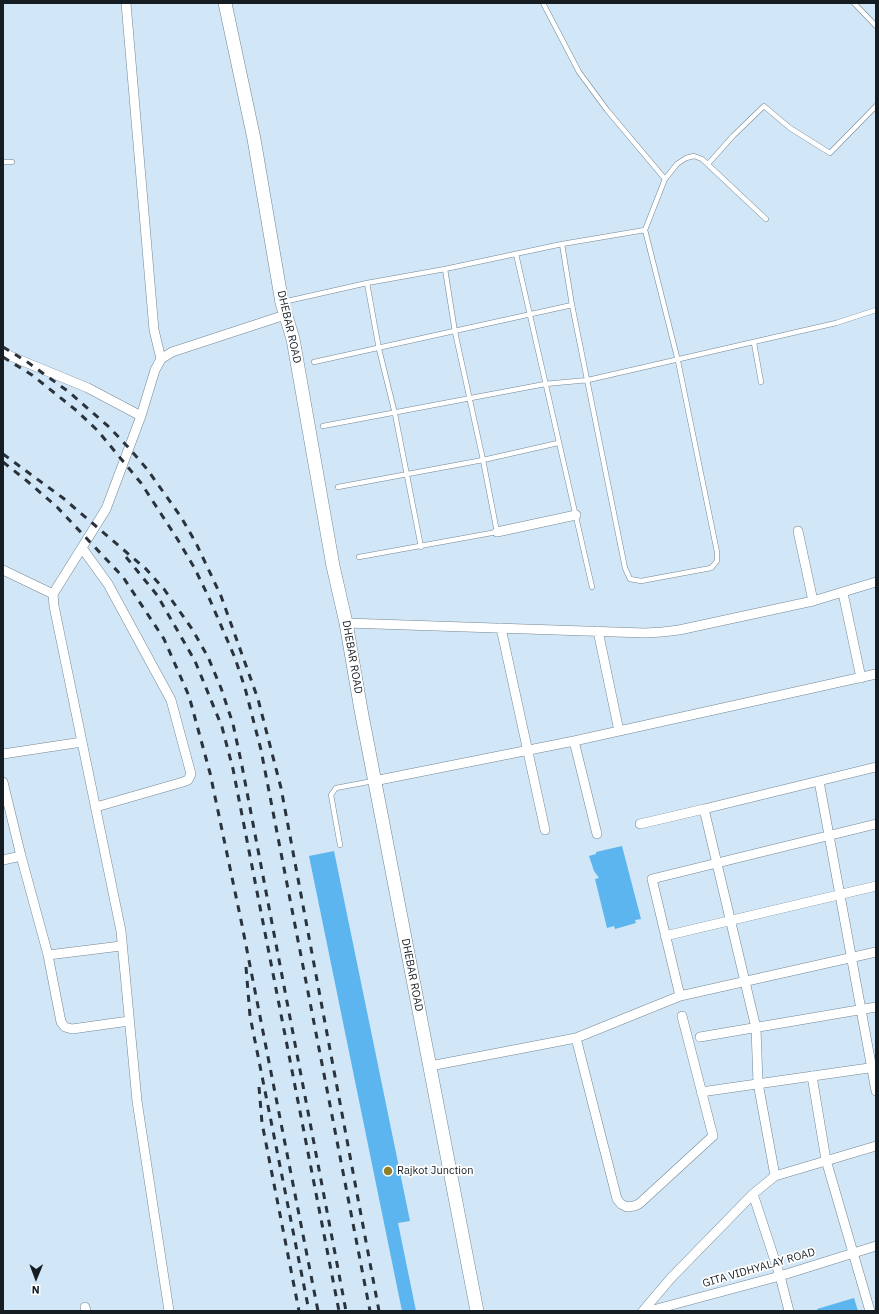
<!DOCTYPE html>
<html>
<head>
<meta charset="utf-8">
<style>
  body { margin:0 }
  #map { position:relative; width:879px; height:1314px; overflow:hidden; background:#d1e6f6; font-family:"IBM Plex Sans",sans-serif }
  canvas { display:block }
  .frame { position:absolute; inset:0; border:4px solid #151d23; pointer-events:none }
  .north { position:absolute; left:16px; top:1258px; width:40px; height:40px; -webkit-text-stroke:3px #fff; paint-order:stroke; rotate:181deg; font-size:11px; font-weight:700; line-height:16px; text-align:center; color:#151d23 }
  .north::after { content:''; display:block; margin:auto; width:14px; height:18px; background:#151d23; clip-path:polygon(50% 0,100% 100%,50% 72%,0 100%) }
</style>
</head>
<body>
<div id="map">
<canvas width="879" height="1314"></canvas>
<div class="frame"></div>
<div class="north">N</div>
</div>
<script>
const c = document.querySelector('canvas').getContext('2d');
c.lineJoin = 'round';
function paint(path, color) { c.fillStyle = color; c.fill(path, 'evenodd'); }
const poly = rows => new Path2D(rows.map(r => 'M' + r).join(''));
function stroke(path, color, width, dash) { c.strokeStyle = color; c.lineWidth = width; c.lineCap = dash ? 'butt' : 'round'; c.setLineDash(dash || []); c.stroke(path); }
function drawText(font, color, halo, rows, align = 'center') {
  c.font = font + ' "IBM Plex Sans",sans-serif'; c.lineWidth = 3.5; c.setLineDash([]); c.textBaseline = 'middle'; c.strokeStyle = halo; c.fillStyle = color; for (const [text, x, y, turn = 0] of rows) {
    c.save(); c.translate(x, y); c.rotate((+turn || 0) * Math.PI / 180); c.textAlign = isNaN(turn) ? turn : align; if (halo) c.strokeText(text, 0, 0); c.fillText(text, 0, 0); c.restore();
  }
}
const building = poly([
  [622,846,641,919,635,920,636,923,615,929,614,926,607,928,595,879,599,878,594,871,589,856,596,854,596,852],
  [334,851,410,1221,398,1223,416,1311,402,1311,309,856],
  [854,1298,858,1311,818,1311,817,1309]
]);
const lane = poly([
  [543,3,579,72,607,110,665,179],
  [854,3,876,26],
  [3,162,12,162],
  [708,164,733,136,764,106,790,128,830,153,876,106],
  [562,244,572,305,625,568,630,579,641,581,711,568,717,561,717,552,678,361,645,230],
  [516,254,592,587],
  [367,283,379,349,395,414,421,547],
  [283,302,367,283,445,269,562,244,645,230,665,179,677,164,686,158,694,156,702,159,766,219],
  [754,343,761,382],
  [314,362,572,305],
  [323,426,545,384,588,380,836,323,876,310],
  [338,487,483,460,558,443],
  [359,557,497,532,483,460,455,332,445,269],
  [340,845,331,795,336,788,373,781]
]);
const street = poly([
  [126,3,154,330,161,359],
  [3,353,88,388,141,416],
  [798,531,813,601],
  [497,532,576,515],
  [82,548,108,584,171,700,191,774,188,780,183,782,96,807],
  [3,570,53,594],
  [843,593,861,678],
  [346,623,645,633,662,632,679,630,813,601,876,582],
  [501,628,545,830],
  [598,631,619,731],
  [574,741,597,834],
  [3,754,82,742],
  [374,781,574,741,876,674],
  [819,781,876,1091],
  [3,782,21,856,48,955,121,946],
  [640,824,704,809],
  [3,860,21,856],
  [665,936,876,886],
  [48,955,61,1022,65,1027,72,1029,129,1021],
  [680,996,652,879,876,824],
  [700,1037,876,1007],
  [576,1038,617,1199,621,1204,627,1207,634,1206,639,1204,713,1136,682,1016],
  [430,1066,576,1038,680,996,876,952],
  [812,1076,826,1160,870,1311],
  [701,1092,876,1067],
  [775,1176,758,1083,756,1028,704,809,876,767],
  [753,1194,780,1276,789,1311],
  [85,1307,86,1311],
  [169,1311,137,1101,121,931,54,606,53,594,106,509,141,416,155,370,161,359,172,352,285,315],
  [643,1311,671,1278,753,1194,775,1176,876,1146],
  [649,1311,780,1276,876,1246]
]);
const secondary = poly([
  [225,3,254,139,282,303,293,339,333,566,346,623,361,710,477,1311]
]);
const rail = poly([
  [3,347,26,361,69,392,109,427,128,447,147,469,181,517,196,543,221,596,258,699,281,788,379,1311],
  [3,357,32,375,77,411,98,431,141,483,178,540,195,569,210,600,235,658,245,688,261,750,370,1311],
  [3,454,63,498,146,569,164,589,192,629,208,657,221,688,233,724,242,766,346,1311],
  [3,462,27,481,57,507,123,577,164,639,189,696,210,773,242,925,318,1311],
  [126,557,157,595,195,661,222,727,233,769,339,1311],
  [246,967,250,1016,309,1311],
  [259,1087,262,1123,299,1311]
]);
const markers = [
  [388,1171,5,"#8f8027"]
];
const streetNames = [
  ["DHEBAR ROAD",289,327,77],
  ["DHEBAR ROAD",352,657,80],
  ["DHEBAR ROAD",412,975,79],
  ["GITA VIDHYALAY ROAD",759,1268,-16]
];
const poiNames = [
  ["Rajkot Junction",397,1171]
];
paint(building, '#5cb5ef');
stroke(lane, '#738795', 5.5);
stroke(street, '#738795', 10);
stroke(secondary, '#738795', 14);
stroke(lane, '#fff', 4.5);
stroke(street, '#fff', 9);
stroke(secondary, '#fff', 13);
stroke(rail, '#2a333b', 3, [7, 7]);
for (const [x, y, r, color] of markers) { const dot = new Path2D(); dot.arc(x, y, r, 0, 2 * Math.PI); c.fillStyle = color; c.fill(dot); stroke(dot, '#fff', 1.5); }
drawText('11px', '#151d23', '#fff', streetNames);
drawText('11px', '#151d23', '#fff', poiNames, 'left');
</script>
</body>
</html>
